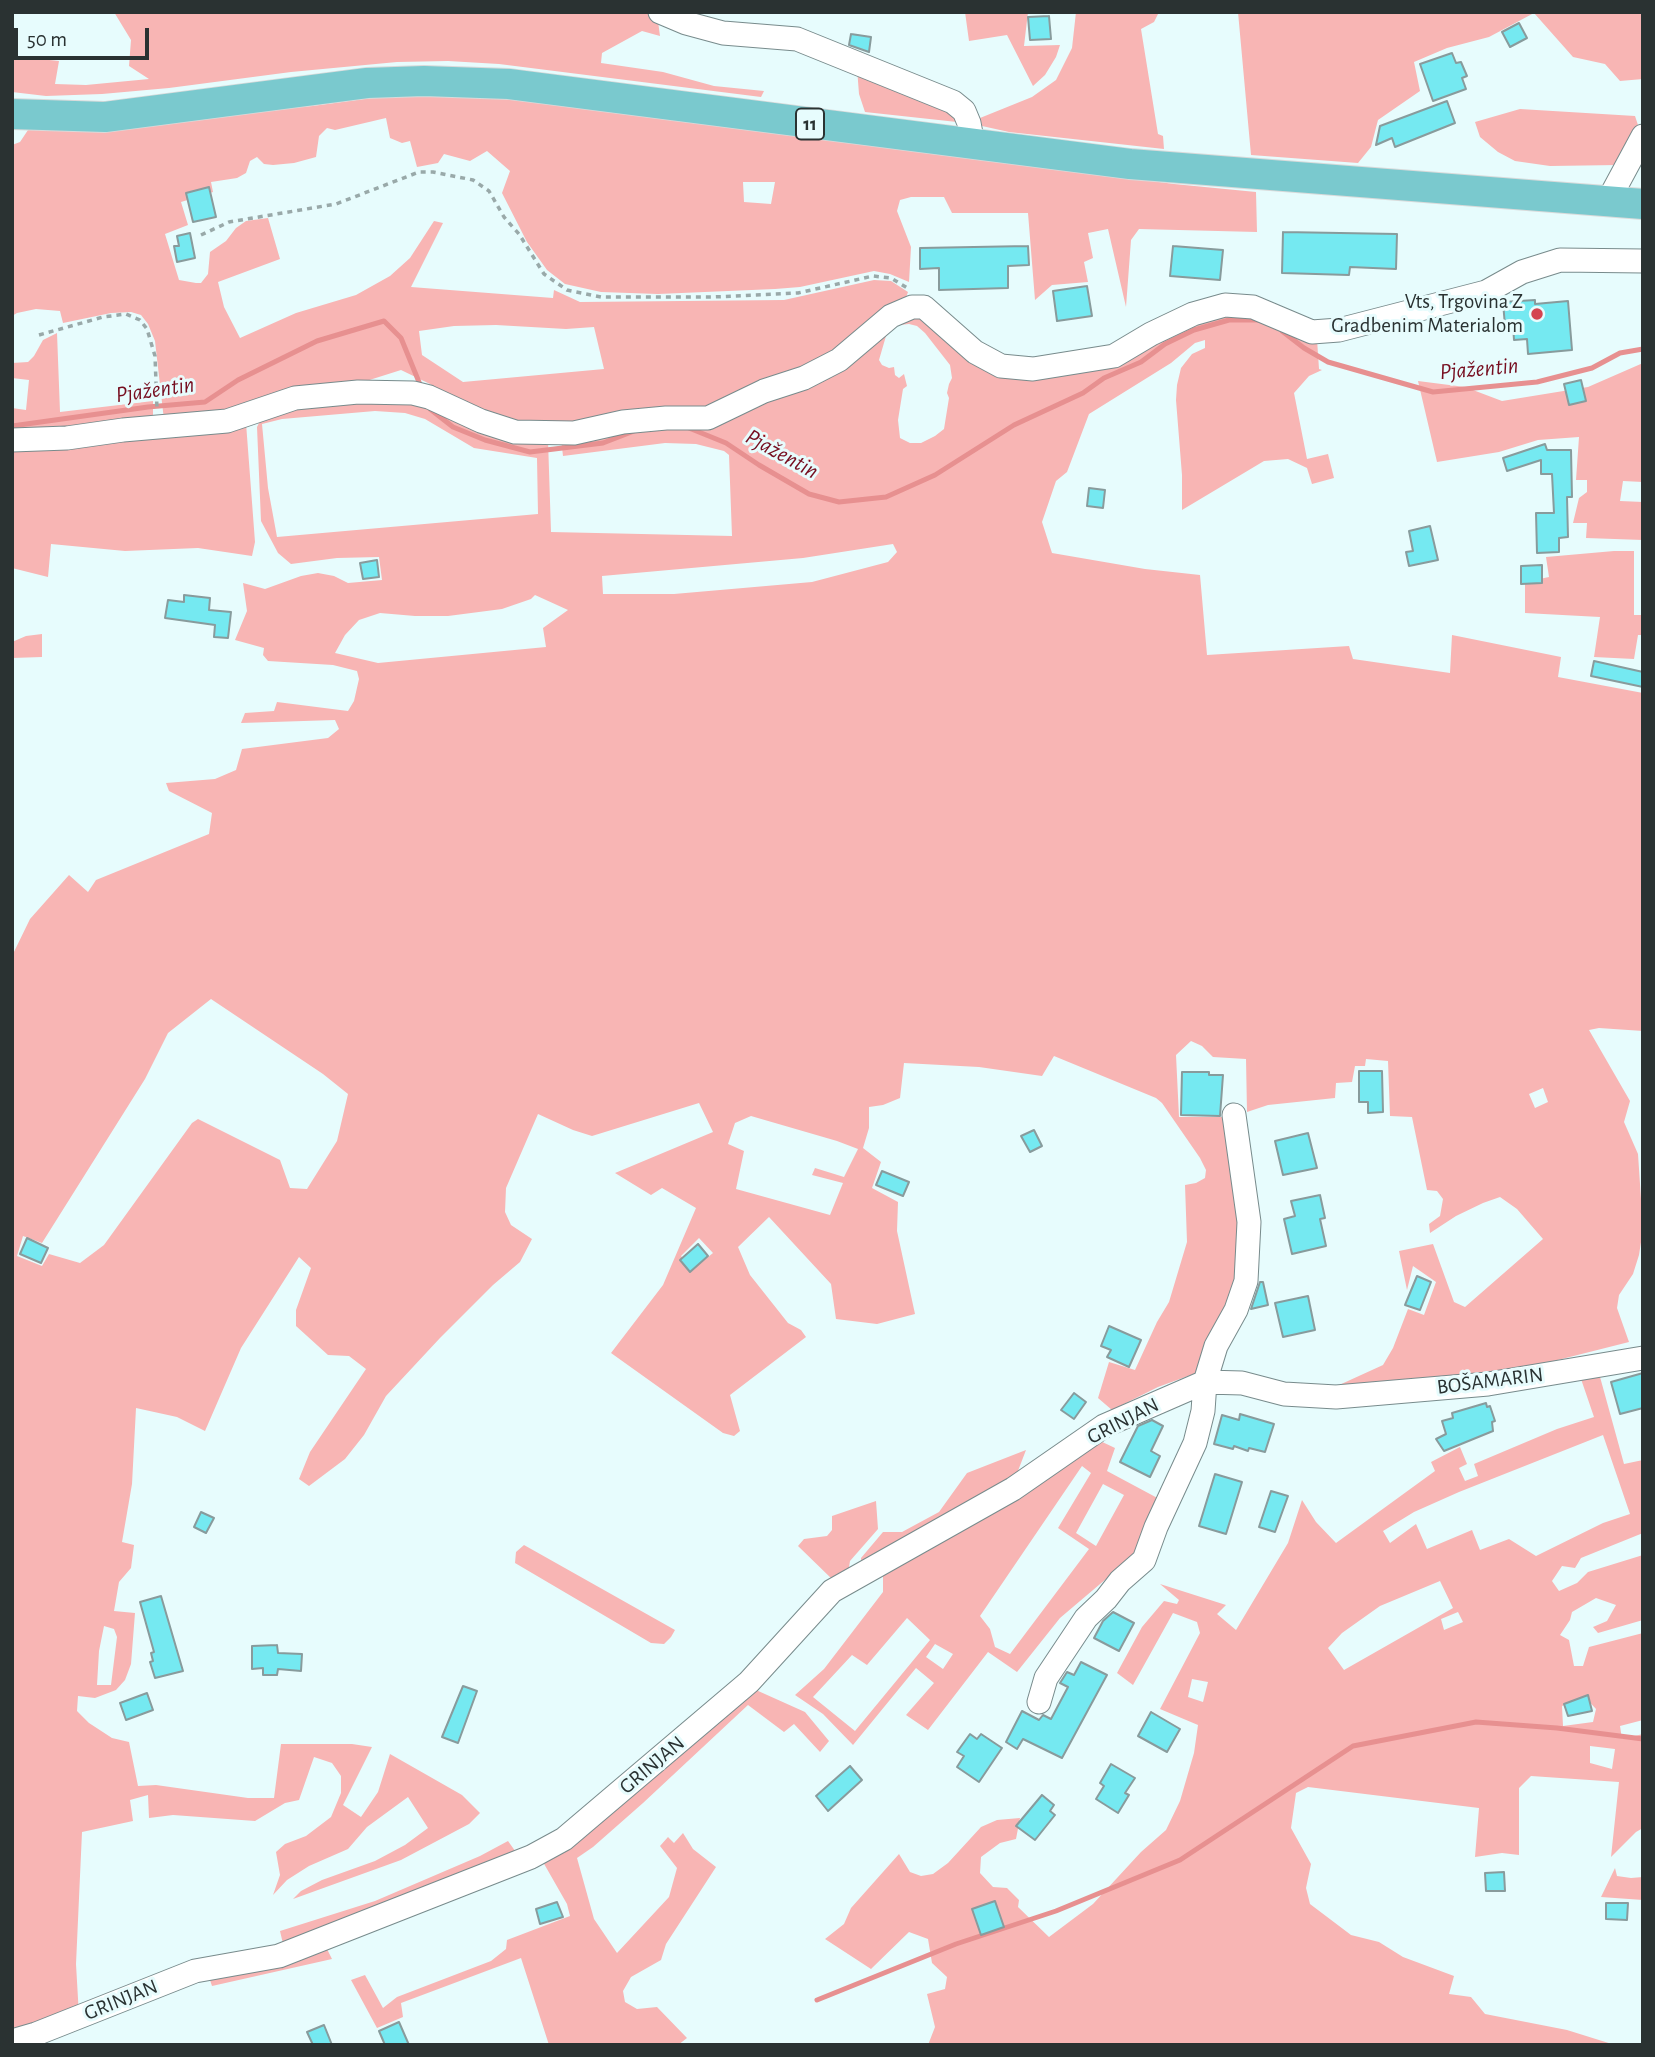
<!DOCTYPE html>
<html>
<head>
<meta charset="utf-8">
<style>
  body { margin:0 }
  #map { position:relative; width:1655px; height:2057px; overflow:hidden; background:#e7fcfd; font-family:"Alegreya Sans",sans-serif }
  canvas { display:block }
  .frame { position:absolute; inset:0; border:14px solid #2a3232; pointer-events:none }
  .scale { position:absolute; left:14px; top:28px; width:135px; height:32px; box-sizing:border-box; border:4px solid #2a3232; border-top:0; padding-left:9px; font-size:21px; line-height:24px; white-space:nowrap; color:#2a3232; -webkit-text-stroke:5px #e7fcfd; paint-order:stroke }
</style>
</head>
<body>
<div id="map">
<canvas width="1655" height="2057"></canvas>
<div class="frame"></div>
<div class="scale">50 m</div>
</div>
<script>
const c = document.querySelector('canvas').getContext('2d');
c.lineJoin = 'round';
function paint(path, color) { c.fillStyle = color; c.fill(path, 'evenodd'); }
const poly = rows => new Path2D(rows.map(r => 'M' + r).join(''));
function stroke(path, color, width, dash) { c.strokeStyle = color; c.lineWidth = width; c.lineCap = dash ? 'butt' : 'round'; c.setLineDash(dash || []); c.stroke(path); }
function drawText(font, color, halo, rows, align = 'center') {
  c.font = font + ' "Alegreya Sans",sans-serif'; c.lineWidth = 6; c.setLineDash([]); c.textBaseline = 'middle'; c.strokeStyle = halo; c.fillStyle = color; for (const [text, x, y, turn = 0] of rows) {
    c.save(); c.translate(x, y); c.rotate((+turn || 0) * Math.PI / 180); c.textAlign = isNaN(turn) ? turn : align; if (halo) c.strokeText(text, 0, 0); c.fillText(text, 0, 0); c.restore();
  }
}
const green = poly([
  [114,12,651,12,657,14,660,36,642,31,602,53,601,63,663,72,714,86,764,91,761,97,499,64,448,61,397,62,291,72,169,88,102,94,46,96,12,92,12,56,59,61,55,84,86,85,149,79,129,66,131,40],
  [965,12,1028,12,1024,46,1060,45,1056,57,1045,75,1033,86,1007,35,969,41],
  [1076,12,1159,12,1154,22,1141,29,1158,134,1163,136,1164,149,1009,132,982,126,980,118,1032,97,1056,80,1072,48],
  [1238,12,1643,12,1643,79,1620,81,1605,64,1573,57,1534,13,1489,37,1447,48,1414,62,1420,91,1378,120,1371,147,1358,163,1251,155],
  [857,68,953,107,957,122,865,112,859,94],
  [423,91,497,94,1174,184,1256,192,1257,232,1139,229,1131,240,1126,307,1108,229,1088,233,1093,258,1084,262,1088,282,1052,285,1035,300,1028,213,952,213,944,197,911,197,900,200,897,211,911,247,909,282,890,274,874,271,800,287,775,289,658,294,601,292,565,284,547,270,527,242,502,193,510,171,487,151,470,161,444,154,438,163,417,167,410,141,402,143,390,138,386,118,335,130,327,128,319,136,316,157,294,163,273,165,264,164,257,157,250,161,246,173,237,178,211,182,213,192,181,202,188,225,165,234,179,280,196,283,201,283,208,274,210,252,226,241,236,228,246,221,268,218,280,259,218,282,224,307,240,338,296,313,356,295,390,276,410,258,434,221,443,223,411,287,553,298,554,290,580,302,784,300,874,280,891,281,908,292,905,300,829,361,722,408,521,426,446,395,430,384,401,370,341,389,234,415,164,420,155,341,148,324,141,315,131,312,111,313,63,323,60,311,36,309,17,313,12,316,12,145,20,142,30,127,88,126,312,106],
  [743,182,775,182,771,204,744,202],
  [496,325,566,329,594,327,604,369,463,382,422,355,419,331,454,326],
  [1520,109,1635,116,1640,131,1618,165,1550,166,1515,161,1498,152,1480,137,1475,122],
  [1246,311,1317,339,1319,369,1322,370,1309,376,1294,393,1307,459,1328,454,1334,478,1312,484,1307,468,1288,459,1264,461,1182,510,1182,475,1176,400,1177,385,1181,368,1192,354,1205,348,1205,340,1195,343,1171,363,1089,414,1067,472,1056,481,1042,522,1052,553,1145,569,1200,575,1207,655,1349,646,1353,659,1450,673,1452,635,1561,657,1558,677,1643,693,1643,1031,1599,1028,1589,1030,1630,1101,1624,1122,1638,1154,1643,1229,1639,1255,1633,1274,1619,1295,1617,1308,1629,1342,1538,1365,1348,1390,1326,1391,1383,1365,1393,1348,1408,1309,1424,1315,1436,1282,1413,1266,1407,1290,1399,1251,1433,1244,1454,1302,1465,1307,1543,1239,1517,1209,1500,1197,1483,1203,1456,1216,1430,1233,1429,1224,1440,1216,1443,1199,1437,1191,1427,1190,1412,1117,1390,1116,1388,1061,1366,1059,1365,1066,1355,1066,1352,1082,1336,1083,1335,1098,1268,1105,1247,1112,1246,1059,1213,1057,1202,1046,1191,1041,1176,1055,1179,1117,1226,1117,1241,1200,1242,1273,1199,1372,1158,1387,1112,1410,1098,1398,1109,1362,1135,1370,1157,1322,1169,1302,1187,1242,1185,1185,1196,1183,1205,1178,1206,1170,1200,1158,1162,1103,1156,1098,1054,1056,1042,1076,979,1067,904,1063,900,1098,883,1105,869,1107,869,1128,863,1148,881,1162,872,1188,898,1202,897,1231,915,1314,877,1324,836,1319,831,1284,769,1217,738,1247,750,1275,788,1323,801,1330,806,1337,730,1395,740,1431,734,1436,723,1433,611,1353,663,1285,696,1208,662,1188,651,1195,615,1173,713,1132,699,1103,592,1136,573,1130,538,1114,506,1188,505,1212,511,1225,532,1239,520,1262,493,1285,440,1338,386,1396,364,1435,345,1459,309,1486,299,1479,310,1452,366,1369,349,1356,328,1355,296,1326,296,1310,311,1268,299,1257,241,1348,205,1431,177,1417,136,1408,132,1484,122,1542,134,1545,131,1568,119,1582,114,1611,135,1613,131,1664,125,1680,116,1690,95,1698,78,1696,77,1711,89,1723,112,1738,129,1742,138,1786,156,1785,248,1798,274,1798,281,1744,352,1744,372,1747,343,1805,361,1817,378,1792,390,1754,462,1795,480,1813,469,1824,401,1860,293,1899,301,1891,322,1880,375,1861,405,1845,428,1828,408,1797,367,1827,348,1849,309,1866,287,1880,273,1895,280,1875,276,1852,285,1844,306,1836,331,1817,341,1793,341,1776,332,1763,314,1757,299,1800,285,1803,255,1821,173,1815,149,1818,148,1795,130,1800,133,1821,82,1832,76,1964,79,2016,19,2035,12,2025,12,956,30,919,69,875,88,892,96,880,209,834,212,813,169,791,166,783,215,779,236,770,242,749,328,738,339,729,335,720,241,723,245,713,274,711,277,702,348,711,354,701,359,679,357,671,333,665,268,661,263,655,264,648,235,640,247,611,243,583,265,589,301,576,318,573,334,576,348,583,382,580,379,557,337,558,291,564,278,553,261,521,257,427,261,419,292,403,408,400,548,440,551,532,732,536,729,455,724,451,696,444,665,443,563,456,561,439,705,422,885,328,886,336,879,360,882,365,889,368,894,367,895,375,899,378,904,374,907,386,903,389,898,420,900,438,910,443,921,443,935,436,944,429,949,398,947,393,949,384,952,378,950,365,925,333,917,326,909,324,899,325,911,312,1031,375,1173,329],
  [375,411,405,413,425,419,474,448,537,458,538,514,277,537,268,488,262,424,282,419],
  [893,544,897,552,888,562,812,582,674,594,603,594,602,576,803,558],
  [535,595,568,610,543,628,546,647,378,663,335,653,345,635,359,620,380,613,415,616,448,616,502,609,531,599],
  [211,999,323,1074,348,1094,337,1141,307,1189,290,1188,280,1160,198,1119,192,1123,104,1245,80,1263,49,1254,42,1266,17,1256,23,1236,42,1243,145,1079,168,1033],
  [1543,1088,1548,1102,1535,1108,1529,1094],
  [751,1116,837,1141,858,1149,844,1177,815,1168,812,1175,843,1183,830,1215,736,1189,744,1151,728,1144,735,1123],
  [699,1238,713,1253,693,1269,681,1256],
  [104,1626,114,1629,117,1637,111,1685,97,1685,99,1651],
  [57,333,60,412,153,401,153,421,12,436,12,408,26,410,29,380,12,378,12,363,28,362,34,356,43,340],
  [1643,363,1643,482,1623,481,1620,501,1643,502,1643,540,1586,538,1587,523,1573,523,1579,498,1587,492,1587,480,1576,480,1579,437,1538,440,1499,452,1437,462,1418,381,1465,387,1502,401,1588,387],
  [246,423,255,542,252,556,198,548,125,551,51,544,48,577,12,568,12,445],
  [1614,551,1634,551,1634,615,1643,615,1643,635,1638,635,1634,659,1594,657,1600,617,1525,613,1525,582,1549,577,1546,557],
  [42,634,42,657,12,658,12,642,26,636],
  [1597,1366,1624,1464,1643,1460,1643,1533,1581,1558,1575,1568,1562,1566,1552,1581,1559,1591,1577,1583,1588,1572,1643,1555,1643,1620,1598,1633,1593,1627,1607,1621,1616,1605,1596,1598,1572,1612,1570,1620,1560,1635,1569,1640,1574,1666,1583,1666,1589,1647,1643,1633,1643,1720,1620,1726,1622,1739,1643,1734,1643,1828,1636,1832,1611,1857,1619,1782,1531,1776,1519,1788,1519,1855,1502,1853,1475,1857,1479,1808,1308,1787,1296,1793,1291,1828,1311,1864,1306,1888,1310,1904,1351,1935,1379,1942,1403,1957,1454,1976,1449,1994,1471,1997,1485,2014,1567,2030,1615,2045,928,2045,935,2027,927,1994,945,1989,947,1977,932,1963,928,1939,909,1932,871,1969,825,1939,844,1924,851,1908,899,1854,910,1872,921,1876,933,1874,948,1863,981,1827,997,1820,1020,1818,1016,1839,1000,1843,981,1857,980,1873,993,1887,1007,1888,1019,1900,1018,1907,1049,1937,1093,1904,1141,1852,1166,1830,1180,1801,1194,1753,1198,1725,1160,1709,1200,1633,1197,1622,1173,1613,1133,1685,1117,1673,1142,1627,1164,1601,1177,1604,1179,1600,1160,1584,1226,1605,1217,1614,1236,1630,1288,1543,1302,1500,1316,1522,1336,1543,1435,1471,1431,1462,1460,1447,1467,1464,1459,1468,1465,1481,1478,1476,1474,1464,1557,1429,1594,1417,1581,1379],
  [1603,1435,1630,1514,1603,1523,1536,1556,1509,1539,1480,1550,1472,1530,1427,1549,1416,1524,1390,1543,1383,1531,1414,1512,1459,1492],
  [1440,1581,1453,1608,1344,1670,1328,1648,1342,1633,1380,1606],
  [1458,1612,1463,1622,1444,1630,1441,1619],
  [1192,1679,1208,1682,1203,1702,1188,1697],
  [1585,1697,1596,1709,1593,1722,1563,1726,1562,1706],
  [1590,1746,1615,1749,1612,1769,1590,1763],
  [1096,1439,1115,1448,1107,1471,1163,1501,1139,1551,1060,1618,1017,1672,988,1652,928,1730,906,1715,934,1683,916,1668,853,1745,823,1714,795,1695,824,1669,883,1592,883,1569],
  [1082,1466,1091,1473,1058,1528,1089,1549,1010,1654,995,1647,990,1629,980,1616],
  [1103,1484,1124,1495,1096,1546,1076,1533],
  [907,1618,930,1640,855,1731,813,1697,852,1655,867,1665],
  [935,1644,953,1654,943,1669,926,1657],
  [1026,1450,1016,1476,861,1567,861,1558,883,1532,902,1532,939,1512,967,1473],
  [876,1501,878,1529,850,1561,848,1573,834,1581,798,1546,804,1539,827,1536,832,1530,832,1516],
  [524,1545,675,1630,671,1637,664,1644,651,1643,515,1563,516,1552],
  [756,1690,805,1712,829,1741,820,1752,794,1724,784,1732,748,1705,643,1803,593,1847,577,1858,594,1919,617,1953,669,1897,677,1868,660,1846,668,1837,674,1843,683,1833,693,1849,716,1867,666,1944,661,1960,631,1977,623,1991,625,2002,637,2009,657,2007,687,2038,678,2045,549,2045,521,1958,401,2003,403,2017,377,2028,351,1980,365,1975,383,2008,397,1997,491,1961,506,1949,507,1940,570,1916,567,1904,543,1862],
  [508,1841,518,1855,284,1948,280,1931,375,1901,480,1856],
  [1615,1868,1617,1876,1631,1878,1643,1877,1643,1900,1601,1897],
  [327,1949,332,1959,212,1986,210,1980]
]);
const stream = poly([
  [1282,331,1304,348,1328,362,1433,392,1537,382,1592,368,1620,353,1643,349],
  [430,409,453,427,485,440,530,452,603,443,634,431],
  [12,426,148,407,205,402,238,380,317,341,384,321,401,338,421,387],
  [689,428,726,443,759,465,809,494,839,502,886,497,935,475,1014,425,1083,393,1104,378,1141,362,1165,344,1194,330,1229,320,1259,320],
  [817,2000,956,1944,1056,1911,1180,1860,1353,1746,1476,1722,1557,1728,1643,1739]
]);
const building = poly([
  [1049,16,1051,39,1030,40,1028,17,1049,16],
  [1519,23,1527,38,1510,47,1502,32,1519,23],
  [851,34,871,37,869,52,849,45,851,34],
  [1452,53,1456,63,1461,62,1467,76,1462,78,1466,89,1433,101,1420,64,1452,53],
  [1447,101,1455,123,1395,147,1392,138,1376,145,1380,126,1447,101],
  [209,187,216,217,193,222,186,193,209,187],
  [1283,232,1397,234,1396,269,1350,267,1349,275,1282,273,1283,232],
  [190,233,195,258,177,262,174,246,179,246,177,236,190,233],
  [1028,246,1029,265,1008,266,1008,288,939,290,939,268,920,269,920,248,1028,246],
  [1173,246,1223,250,1220,280,1170,276,1173,246],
  [1087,286,1092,316,1057,321,1053,291,1087,286],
  [1535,300,1535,304,1568,301,1572,350,1528,354,1527,339,1514,340,1513,325,1505,326,1503,302,1535,300],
  [1581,380,1586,401,1569,405,1564,384,1581,380],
  [1545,444,1547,450,1571,450,1572,497,1567,497,1568,537,1559,538,1559,552,1537,553,1536,513,1554,513,1552,474,1541,474,1541,460,1507,471,1503,458,1545,444],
  [1089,488,1105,490,1103,508,1087,506,1089,488],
  [1430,526,1438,560,1409,566,1406,552,1413,551,1409,531,1430,526],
  [377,560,379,577,363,579,360,563,377,560],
  [1542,565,1542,583,1521,584,1521,566,1542,565],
  [184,595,210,598,209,610,231,612,228,638,214,637,215,625,165,618,168,600,184,602,184,595],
  [1594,661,1643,672,1643,687,1591,676,1594,661],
  [1359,1071,1382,1071,1383,1112,1368,1113,1368,1102,1359,1102,1359,1071],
  [1182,1072,1209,1072,1209,1075,1223,1075,1220,1116,1181,1115,1182,1072],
  [1034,1130,1042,1146,1030,1152,1021,1136,1034,1130],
  [1308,1133,1317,1168,1283,1175,1275,1141,1308,1133],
  [882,1171,909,1182,903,1196,876,1185,882,1171],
  [1320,1195,1325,1218,1320,1219,1326,1246,1292,1254,1284,1219,1295,1216,1291,1201,1320,1195],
  [27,1238,48,1248,41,1263,20,1254,27,1238],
  [698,1244,708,1256,690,1272,680,1260,698,1244],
  [1417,1276,1431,1282,1420,1310,1405,1305,1417,1276],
  [1260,1282,1263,1282,1268,1305,1251,1309,1260,1282],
  [1308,1296,1315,1330,1283,1337,1275,1303,1308,1296],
  [1109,1326,1141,1340,1129,1367,1107,1357,1111,1350,1101,1346,1109,1326],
  [1643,1373,1643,1408,1620,1414,1611,1382,1643,1373],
  [1074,1393,1086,1402,1074,1419,1061,1410,1074,1393],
  [1486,1403,1487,1407,1490,1406,1495,1421,1492,1422,1493,1431,1444,1451,1436,1439,1446,1434,1442,1421,1453,1418,1452,1413,1486,1403],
  [1240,1414,1274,1424,1265,1452,1249,1448,1248,1451,1234,1446,1233,1449,1214,1444,1222,1415,1239,1420,1240,1414],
  [1152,1420,1163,1426,1151,1451,1160,1456,1150,1477,1120,1462,1138,1426,1152,1420],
  [1215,1474,1242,1482,1226,1534,1199,1526,1215,1474],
  [1271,1491,1288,1496,1275,1532,1259,1527,1271,1491],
  [201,1512,214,1518,206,1533,194,1527,201,1512],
  [161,1596,183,1671,155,1678,150,1662,153,1661,151,1653,154,1652,140,1602,161,1596],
  [1113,1612,1134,1623,1119,1651,1094,1638,1103,1621,1113,1612],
  [277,1645,278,1653,302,1654,301,1671,278,1669,277,1675,263,1675,263,1668,252,1669,252,1646,277,1645],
  [1081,1662,1107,1675,1062,1758,1023,1739,1017,1749,1006,1742,1022,1711,1039,1720,1043,1715,1051,1719,1068,1687,1060,1683,1067,1672,1074,1675,1081,1662],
  [463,1686,477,1691,458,1743,442,1737,463,1686],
  [147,1693,153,1710,126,1720,120,1703,147,1693],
  [1588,1695,1592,1711,1568,1716,1564,1704,1588,1695],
  [1151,1712,1180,1729,1167,1752,1138,1736,1151,1712],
  [970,1734,977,1739,981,1734,1002,1748,979,1782,957,1767,964,1756,957,1752,970,1734],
  [1111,1764,1135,1778,1125,1793,1129,1795,1118,1813,1096,1799,1104,1786,1100,1783,1111,1764],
  [850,1766,862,1780,828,1811,816,1796,850,1766],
  [1042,1795,1054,1805,1050,1811,1055,1815,1035,1840,1016,1826,1042,1795],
  [1504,1872,1505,1891,1486,1891,1485,1873,1504,1872],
  [995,1901,1004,1927,981,1935,972,1909,995,1901],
  [557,1902,563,1917,540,1924,536,1909,557,1902],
  [1606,1903,1628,1903,1627,1920,1606,1919,1606,1903],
  [399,2022,409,2045,385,2045,379,2031,399,2022],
  [324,2025,332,2045,313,2045,307,2032,324,2025]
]);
const path = poly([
  [201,235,229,222,336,204,419,172,433,172,473,180,489,191,504,217,519,234,544,274,567,290,601,297,713,297,798,293,873,276,891,278,909,289],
  [39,335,103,317,126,314,140,320,147,329,155,356,157,409]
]);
const minor = poly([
  [660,12,686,23,723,33,797,39,953,102,964,111,969,123,973,144],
  [1608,201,1643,136],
  [12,440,67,438,123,430,227,421,295,398,358,392,413,393,429,397,481,421,515,432,574,433,623,422,666,418,708,418,764,391,804,378,839,360,891,316,912,307,924,307,975,352,1001,366,1033,369,1114,356,1151,334,1193,314,1225,305,1253,307,1312,332,1339,330,1486,292,1522,272,1560,260,1643,261],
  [1039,1702,1046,1678,1086,1618,1106,1599,1120,1581,1144,1560,1156,1527,1195,1443,1203,1411,1205,1382,1216,1346,1236,1310,1246,1281,1249,1222,1234,1115],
  [12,2041,36,2034,195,1971,279,1956,531,1857,564,1839,749,1682,832,1591,1013,1489,1104,1426,1205,1382,1242,1383,1284,1394,1336,1397,1488,1384,1643,1358]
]);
const major = poly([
  [12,114,105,117,367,83,424,81,509,84,1130,164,1643,204]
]);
const markers = [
  [1537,314,7,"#d44450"]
];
const shields = [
  [810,124,28]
];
const shieldNames = [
  ["11",810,124]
];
const poiNames = [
  ["Vts, Trgovina Z",1523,302],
  ["Gradbenim Materialom",1523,326]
];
const streetNames = [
  ["BOŠAMARIN",1490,1381,-7],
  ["GRINJAN",1123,1421,-27],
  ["GRINJAN",652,1765,-40],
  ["GRINJAN",121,2000,-22]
];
const waterNames = [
  ["Pjažentin",1479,369,-5],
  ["Pjažentin",155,390,-8],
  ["Pjažentin",782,454,29]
];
paint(green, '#f8b5b4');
stroke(stream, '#e79090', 5);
paint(building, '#75e9f1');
stroke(building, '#889b9c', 2);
stroke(minor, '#788b8c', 25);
stroke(major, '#d9dada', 32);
stroke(path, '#99a9a9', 3.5, [5, 5]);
stroke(minor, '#fff', 23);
stroke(major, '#7ac9ce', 30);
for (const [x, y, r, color] of markers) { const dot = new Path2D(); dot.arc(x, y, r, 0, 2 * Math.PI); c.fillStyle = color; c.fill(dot); stroke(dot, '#e7fcfd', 2.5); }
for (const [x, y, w] of shields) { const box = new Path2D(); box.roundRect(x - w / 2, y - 15.5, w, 31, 5); c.fillStyle = '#e7fcfd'; c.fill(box); stroke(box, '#2a3232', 2); }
drawText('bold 19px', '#2a3232', null, shieldNames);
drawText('21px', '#2a3232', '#e7fcfd', poiNames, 'right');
drawText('21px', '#2a3232', '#e7fcfd', streetNames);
drawText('italic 23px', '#760d1f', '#e7fcfd', waterNames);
</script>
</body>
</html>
